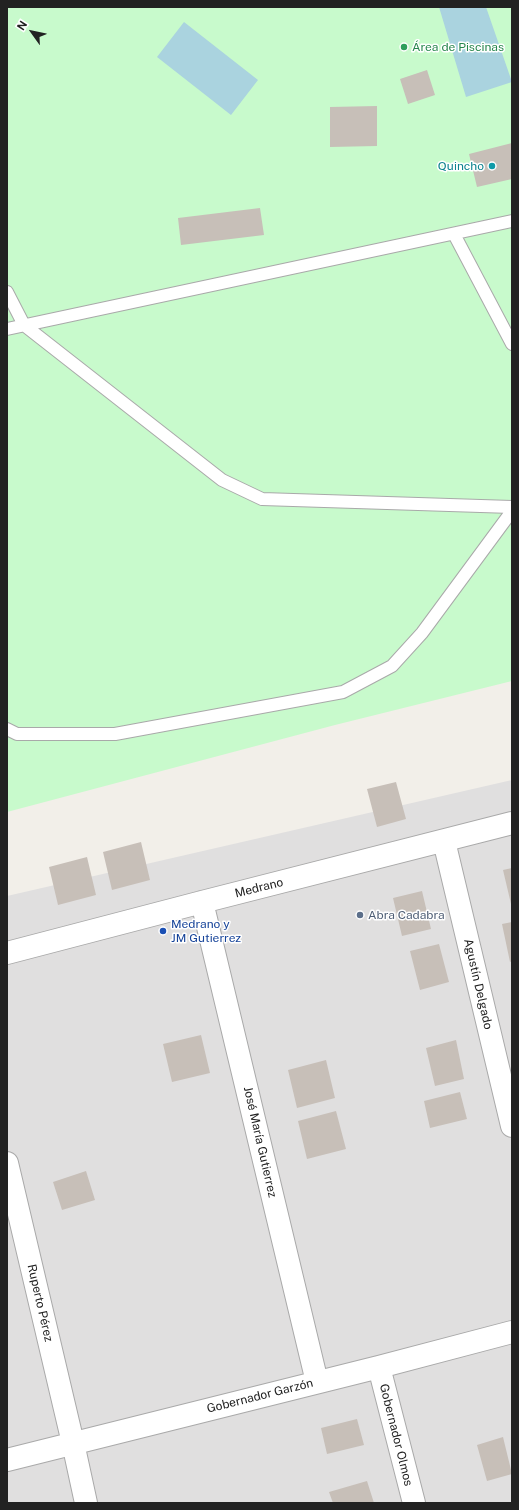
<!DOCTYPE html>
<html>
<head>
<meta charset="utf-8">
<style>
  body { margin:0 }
  #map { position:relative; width:519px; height:1510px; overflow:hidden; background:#f2efe9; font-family:"Public Sans",sans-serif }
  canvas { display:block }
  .frame { position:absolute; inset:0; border:8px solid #222; pointer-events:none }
  .north { position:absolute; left:12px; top:12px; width:40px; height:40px; -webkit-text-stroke:3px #fff; paint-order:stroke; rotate:303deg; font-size:11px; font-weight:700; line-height:16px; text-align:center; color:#222 }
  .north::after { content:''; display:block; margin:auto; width:14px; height:18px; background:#222; clip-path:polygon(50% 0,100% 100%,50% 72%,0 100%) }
</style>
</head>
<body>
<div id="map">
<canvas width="519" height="1510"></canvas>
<div class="frame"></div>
<div class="north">N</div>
</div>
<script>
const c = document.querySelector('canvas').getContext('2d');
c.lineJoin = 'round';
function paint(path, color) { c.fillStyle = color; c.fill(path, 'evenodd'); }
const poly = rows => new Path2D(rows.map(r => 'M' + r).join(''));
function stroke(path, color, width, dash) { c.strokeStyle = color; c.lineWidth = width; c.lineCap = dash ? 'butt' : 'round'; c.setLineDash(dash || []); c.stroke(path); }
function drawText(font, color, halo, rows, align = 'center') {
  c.font = font + ' "Public Sans",sans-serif'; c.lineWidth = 3; c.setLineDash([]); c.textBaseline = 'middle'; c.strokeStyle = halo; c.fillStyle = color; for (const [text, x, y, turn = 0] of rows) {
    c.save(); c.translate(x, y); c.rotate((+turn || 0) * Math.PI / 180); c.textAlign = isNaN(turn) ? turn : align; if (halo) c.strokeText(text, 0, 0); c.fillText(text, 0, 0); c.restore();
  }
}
const residential = poly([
  [512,780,512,1503,7,1503,7,896]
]);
const park = poly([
  [7,7,512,7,512,681,335,725,7,812]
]);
const water = poly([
  [439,7,486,7,512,82,466,97],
  [184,22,258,80,231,115,157,57]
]);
const building = poly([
  [427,70,435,95,408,104,400,79],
  [377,106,377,146,330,147,330,107],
  [512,143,512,179,477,187,469,154],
  [260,208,264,235,181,245,178,218],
  [396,782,406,819,377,827,367,789],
  [141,842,150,880,112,890,103,852],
  [87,857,96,895,58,905,49,867],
  [512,868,512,904,511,904,503,870],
  [422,891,431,929,402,936,393,898],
  [512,922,512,961,510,962,502,924],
  [439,944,449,982,420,990,410,951],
  [201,1035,210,1073,172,1082,163,1044],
  [456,1040,464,1079,435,1086,426,1048],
  [326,1060,335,1098,297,1108,288,1070],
  [460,1092,467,1119,430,1128,424,1101],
  [336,1111,346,1149,307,1159,298,1121],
  [86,1171,95,1200,62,1210,53,1182],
  [357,1419,364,1445,327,1454,321,1428],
  [503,1437,512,1474,487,1481,477,1445],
  [367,1481,374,1503,333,1503,329,1492]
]);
const service = poly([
  [454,234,512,344],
  [7,292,24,325,222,480,262,499,512,507],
  [7,329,512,221],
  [7,729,17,734,115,734,343,692,392,666,422,633,512,511]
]);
const minor = poly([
  [444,841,512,1126],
  [202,902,317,1382],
  [7,953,202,902,512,823],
  [7,1163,73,1443,86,1503],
  [379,1367,414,1503],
  [7,1460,379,1367,512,1332]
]);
const markers = [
  [404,47,4,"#2e9e5b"],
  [492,166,4,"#0f9aa8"],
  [360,915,4,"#5c6f8a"],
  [163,931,4,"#1a4fb4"]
];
const leisureNames = [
  ["Área de Piscinas",412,47]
];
const cultureNames = [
  ["Quincho",484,166]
];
const streetNames = [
  ["Medrano",259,888,-14],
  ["Agustín Delgado",478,984,77],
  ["José María Gutierrez",260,1142,77],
  ["Ruperto Pérez",40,1303,77],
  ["Gobernador Garzón",260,1396,-14],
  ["Gobernador Olmos",396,1435,76]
];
const serviceNames = [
  ["Abra Cadabra",368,915]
];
const transitNames = [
  ["Medrano y",171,924],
  ["JM Gutierrez",171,938]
];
paint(residential, '#e0dfdf');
paint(park, '#c8facc');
paint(water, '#aad3df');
paint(building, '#c7bfb8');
stroke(service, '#a9a9a9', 14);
stroke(minor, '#a9a9a9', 24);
stroke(service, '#fff', 12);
stroke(minor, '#fff', 22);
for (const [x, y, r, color] of markers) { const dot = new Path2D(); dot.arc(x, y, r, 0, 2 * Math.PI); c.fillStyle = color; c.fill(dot); stroke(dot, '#fff', 1.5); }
drawText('12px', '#27864d', '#fff', leisureNames, 'left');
drawText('12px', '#0d838f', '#fff', cultureNames, 'right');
drawText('12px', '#222', '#fff', streetNames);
drawText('12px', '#4e5e75', '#fff', serviceNames, 'left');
drawText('12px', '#164399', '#fff', transitNames, 'left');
</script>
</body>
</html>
